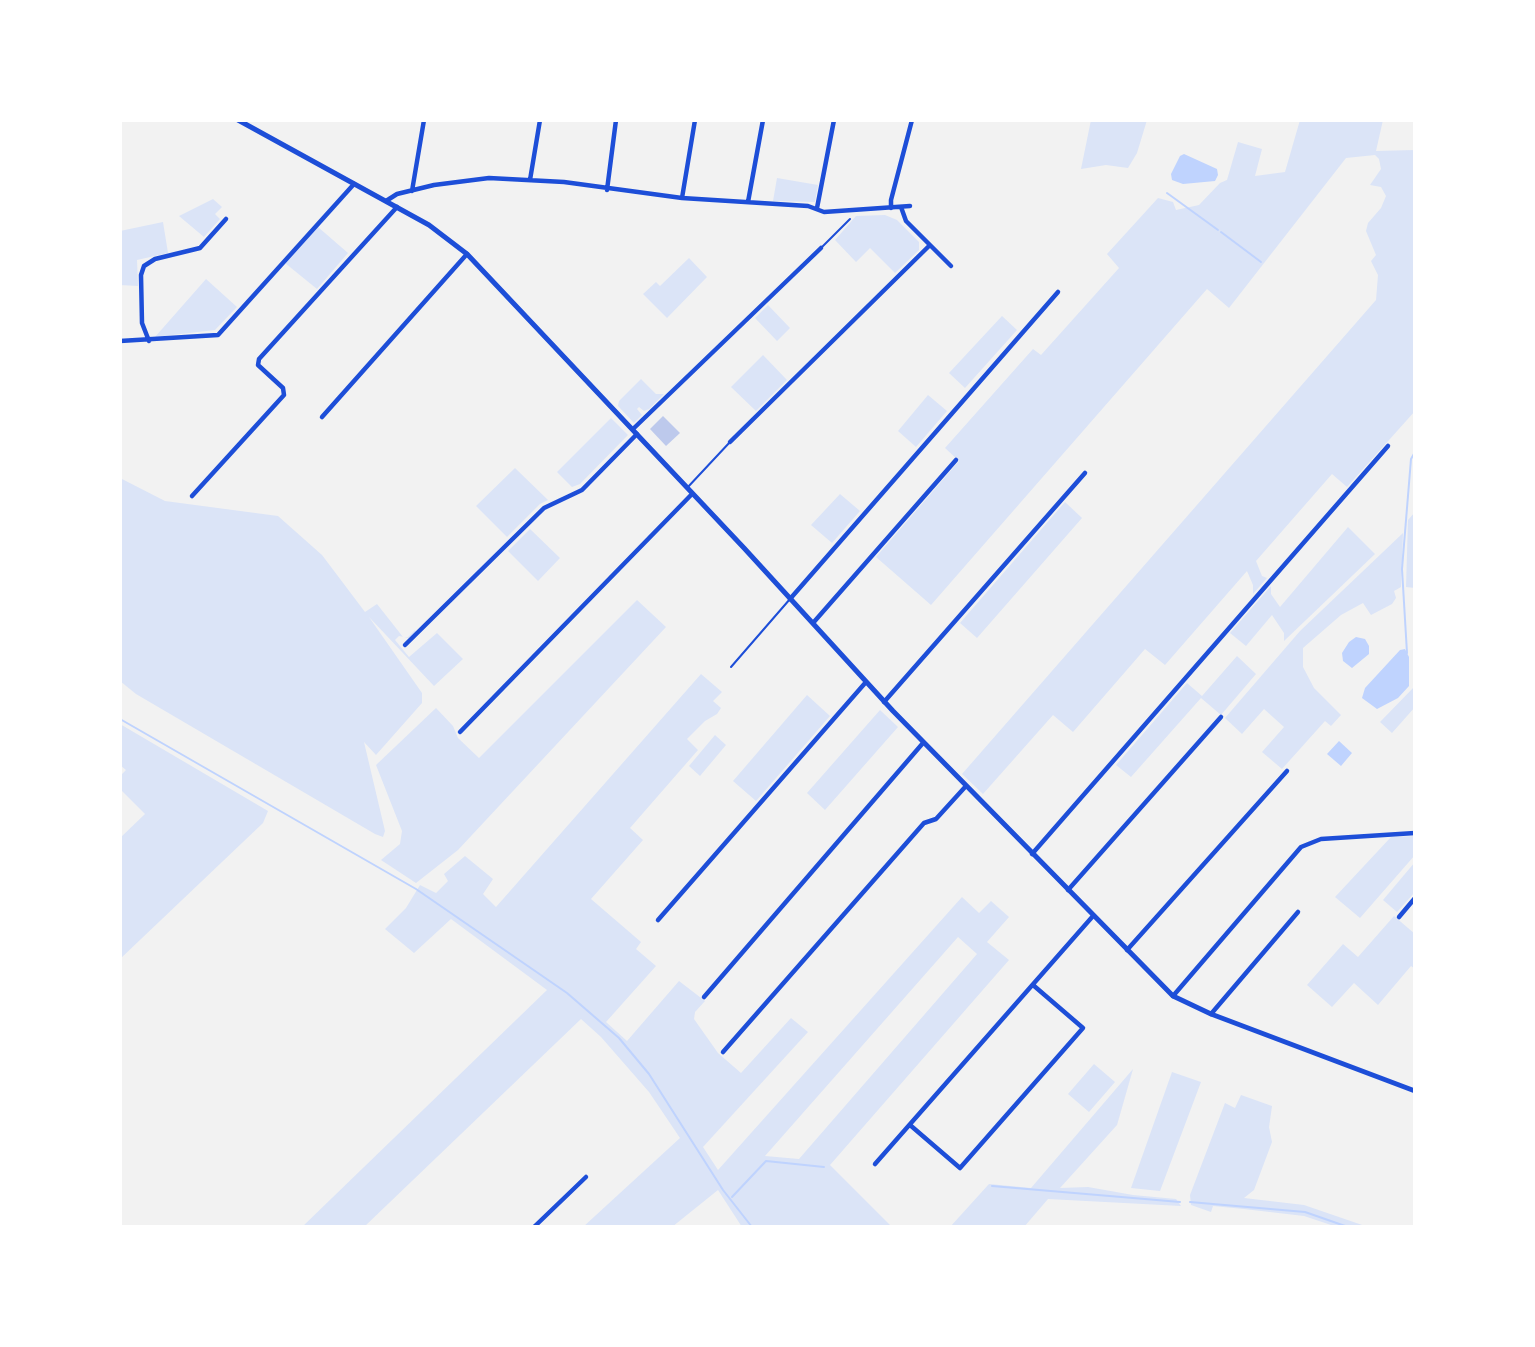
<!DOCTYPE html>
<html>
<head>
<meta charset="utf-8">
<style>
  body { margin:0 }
  #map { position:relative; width:1535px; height:1347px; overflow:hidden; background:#f2f2f2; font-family:Literata,serif }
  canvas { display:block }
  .frame { position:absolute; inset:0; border:122px solid #fff; pointer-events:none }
</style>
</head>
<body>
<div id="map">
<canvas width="1535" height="1347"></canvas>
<div class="frame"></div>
</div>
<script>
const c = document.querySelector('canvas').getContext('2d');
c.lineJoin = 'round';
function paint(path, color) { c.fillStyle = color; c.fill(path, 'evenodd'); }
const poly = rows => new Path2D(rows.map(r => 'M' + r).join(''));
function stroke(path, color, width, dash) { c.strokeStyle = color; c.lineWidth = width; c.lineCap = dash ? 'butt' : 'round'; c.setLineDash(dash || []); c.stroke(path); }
const green = poly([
  [1091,120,1147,120,1137,153,1128,168,1106,165,1081,169],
  [1300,120,1383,120,1376,151,1415,150,1415,411,1347,487,1332,474,1256,561,1262,576,1267,578,1253,594,1253,585,1247,571,1165,665,1145,649,1073,732,1053,715,983,794,962,774,1376,300,1378,275,1371,261,1376,255,1366,231,1368,223,1381,208,1386,196,1381,187,1370,185,1381,169,1379,159,1375,155,1346,158,1229,308,1207,289,931,605,876,557,959,461,945,448,1033,349,1041,355,1119,268,1107,254,1158,198,1173,202,1176,210,1199,205,1220,183,1227,180,1238,142,1262,149,1255,176,1285,172],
  [777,178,818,185,815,202,773,201],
  [213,199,222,207,215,214,220,219,204,237,179,216],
  [885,215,897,220,919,242,919,250,895,273,870,248,856,262,835,240,856,216],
  [163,222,168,253,137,260,138,286,120,285,120,231],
  [318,227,348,253,317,289,285,263],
  [689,258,707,277,667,318,643,294,656,282,660,286],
  [206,279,237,307,215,330,155,337],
  [768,305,790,328,777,341,755,318],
  [1002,316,1017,330,965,388,949,373],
  [763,355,787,380,756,411,731,387],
  [641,379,656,394,664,394,649,409,644,411,639,407,637,409,642,415,634,423,618,406,619,401],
  [928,395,947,411,916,447,898,431],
  [611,418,628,435,580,484,572,487,557,472],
  [515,468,548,500,540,504,507,537,476,506],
  [120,478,165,501,278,516,322,555,365,612,377,604,403,637,408,637,415,630,416,632,409,638,399,636,395,640,409,657,437,633,463,659,434,686,369,617,422,693,422,703,376,755,364,742,385,831,383,837,375,834,136,694,120,681],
  [840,494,860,511,832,543,811,525],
  [1065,502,1082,518,977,638,960,623],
  [1415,512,1415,588,1406,587,1408,520],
  [1348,527,1375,554,1284,641,1284,633,1272,615,1246,646,1230,633,1271,586,1271,594,1280,607],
  [530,529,560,558,538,581,508,551],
  [1403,533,1401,587,1394,591,1396,598,1392,604,1371,615,1363,603,1341,615,1303,648,1303,667,1314,688,1341,715,1331,726,1325,721,1282,769,1262,752,1284,727,1264,709,1242,734,1225,718,1300,631],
  [637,600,666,627,458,850,416,883,381,860,400,844,402,831,376,765,436,708,453,726,458,738,479,758],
  [1237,656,1256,674,1221,715,1201,698,1131,777,1116,765,1187,683,1202,696],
  [701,674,722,692,713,701,721,708,717,714,705,721,687,739,698,750,630,828,643,840,591,899,641,942,636,949,656,966,606,1022,627,1041,679,981,705,1001,695,1012,694,1019,718,1053,741,1073,791,1018,808,1032,703,1147,718,1170,962,897,979,913,991,901,1009,917,987,942,1009,960,830,1165,892,1227,742,1227,718,1190,672,1227,583,1227,680,1138,649,1092,601,1037,581,1019,364,1227,302,1227,547,990,451,919,414,953,385,929,406,908,420,885,436,893,448,881,444,874,465,856,493,879,483,894,496,907],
  [958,937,977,954,799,1159,765,1156],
  [1415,686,1415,707,1392,733,1380,722],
  [807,695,830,716,756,801,733,781],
  [880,710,898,727,825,810,807,793],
  [120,724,268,811,263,823,120,959,120,838,145,814,120,789,120,776,126,770,120,765],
  [715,735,726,745,700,776,689,766],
  [1415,836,1415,855,1360,918,1335,897,1391,837],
  [1415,862,1415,892,1397,912,1383,900],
  [1394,916,1415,934,1415,969,1411,966,1378,1005,1354,983,1332,1007,1307,985,1343,944,1358,957],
  [1094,1064,1115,1082,1089,1112,1068,1094],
  [1133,1069,1117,1125,1060,1188,1088,1187,1133,1195,1176,1199,1181,1206,1048,1199,1024,1227,950,1227,989,1184,1031,1188],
  [1172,1072,1201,1082,1160,1191,1131,1188],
  [1241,1095,1272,1106,1269,1127,1272,1142,1254,1190,1244,1198,1304,1205,1368,1227,1337,1227,1304,1216,1244,1209,1213,1206,1211,1212,1191,1205,1190,1195,1225,1103,1235,1108]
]);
const water = poly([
  [1184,154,1217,169,1218,175,1215,181,1183,184,1172,180,1171,174,1180,156],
  [1356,637,1365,639,1369,646,1369,654,1352,668,1343,661,1342,653,1349,642],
  [1405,649,1409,657,1409,686,1398,698,1377,709,1362,698,1365,688,1400,650],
  [1339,741,1352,753,1341,766,1327,754]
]);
const stream = poly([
  [1167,193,1218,230],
  [1221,232,1261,262],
  [1407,653,1402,569,1411,459,1415,452],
  [120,719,416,889,567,993,619,1038,649,1074,723,1190,752,1227],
  [992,1186,1180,1202],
  [732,1197,766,1161,824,1167],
  [1190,1202,1305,1212,1348,1227]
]);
const building = poly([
  [663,416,680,433,666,446,650,429]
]);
const service = poly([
  [821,248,850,219],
  [687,488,730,442],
  [731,667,790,599]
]);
const minor = poly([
  [530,180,540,120],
  [607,190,616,120],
  [412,191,424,120],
  [682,198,695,120],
  [386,201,397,194,434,185,489,178,564,182,682,198,808,206,824,212,910,206],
  [748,202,763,120],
  [901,207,906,221,951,266],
  [817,208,834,120],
  [891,208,891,200,912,120],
  [120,341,218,335,354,184],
  [149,341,142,323,141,275,144,266,155,259,200,248,226,219],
  [322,417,467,254],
  [633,429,821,248],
  [730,442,930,245],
  [192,496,284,395,283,388,258,365,259,359,397,207],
  [790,599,1058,292],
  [813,623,956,460],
  [405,645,544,508,582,490,637,434],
  [884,702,1085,473],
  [460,732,692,494],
  [1032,854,1388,446],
  [1068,890,1221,717],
  [1399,917,1415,898],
  [658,920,866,682],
  [1127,950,1287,771],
  [1173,996,1301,847,1321,839,1415,833],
  [704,997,923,743],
  [1211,1014,1298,912],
  [723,1052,924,823,936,819,966,786],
  [910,1125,960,1168,1083,1028,1033,985],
  [875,1164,1093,916],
  [534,1227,586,1177]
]);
const tertiary = poly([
  [238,120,429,225,467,254,744,548,893,711,1173,996,1211,1014,1415,1091]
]);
paint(green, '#dbe4f7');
paint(water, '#bfd3fe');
stroke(stream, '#bfd3fe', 2);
paint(building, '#bdc9ec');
stroke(service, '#1d4ed8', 2);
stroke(minor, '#1d4ed8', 4.5);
stroke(tertiary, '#1d4ed8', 5);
</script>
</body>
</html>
